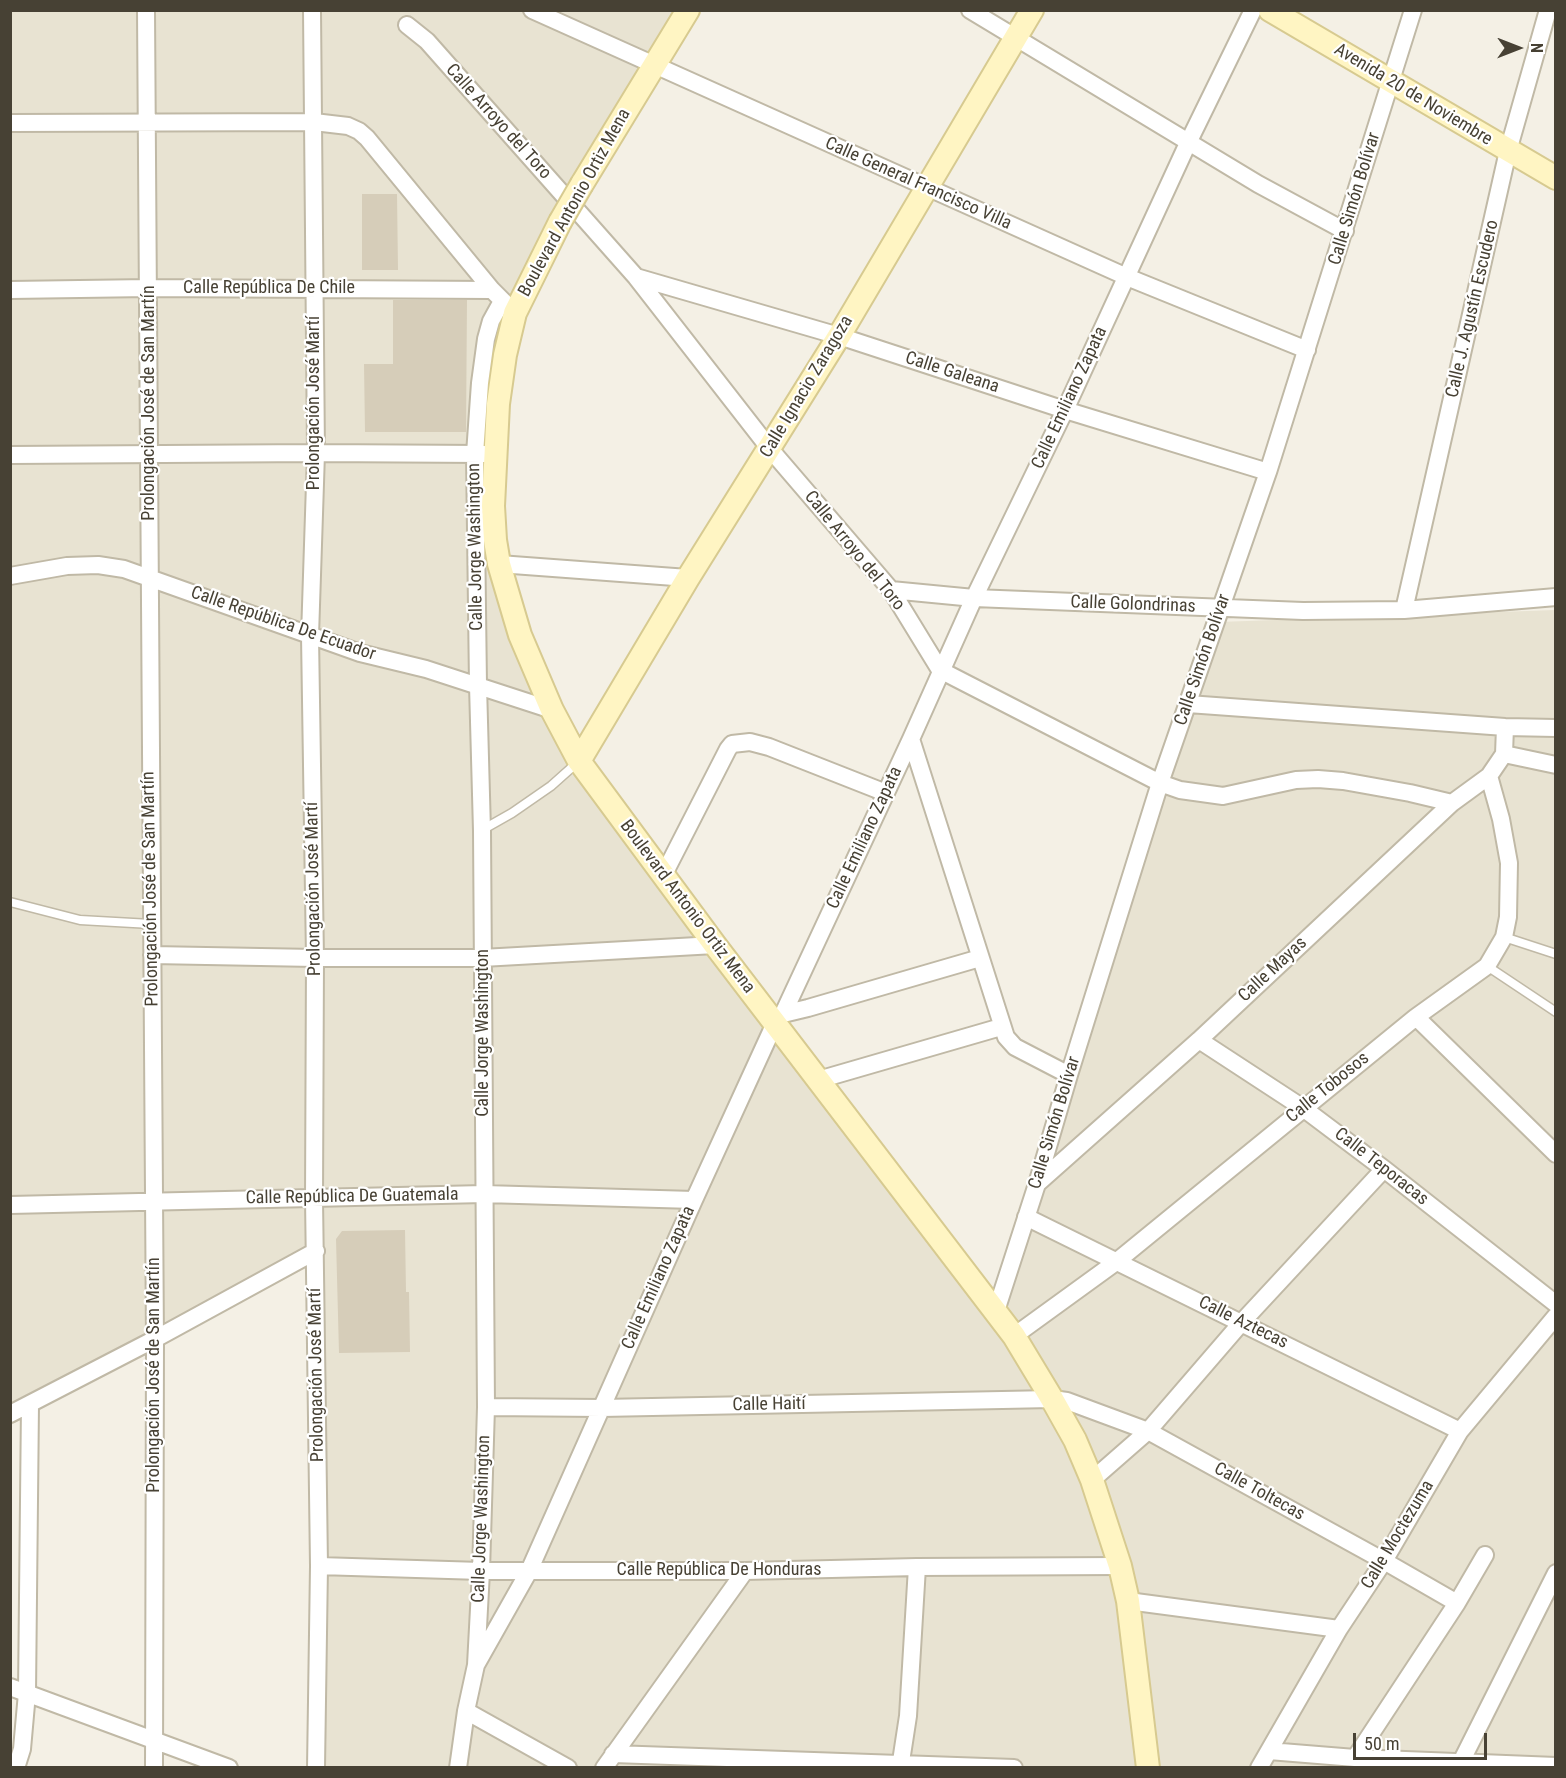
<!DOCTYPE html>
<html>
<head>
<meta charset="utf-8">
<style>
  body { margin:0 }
  #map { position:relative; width:1566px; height:1778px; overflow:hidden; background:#f4f0e5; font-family:"Roboto Condensed",sans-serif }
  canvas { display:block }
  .frame { position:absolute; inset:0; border:12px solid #474134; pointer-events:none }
  .north { position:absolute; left:1488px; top:18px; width:60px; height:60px; -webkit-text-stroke:4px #fff; paint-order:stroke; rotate:90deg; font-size:16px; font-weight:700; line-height:24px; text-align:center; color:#474134 }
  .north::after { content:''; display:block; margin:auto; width:21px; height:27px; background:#474134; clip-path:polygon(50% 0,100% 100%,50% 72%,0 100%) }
  .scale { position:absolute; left:1353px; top:1733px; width:134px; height:27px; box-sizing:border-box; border:3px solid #474134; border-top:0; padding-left:8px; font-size:18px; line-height:21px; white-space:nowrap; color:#474134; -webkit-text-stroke:4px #fff; paint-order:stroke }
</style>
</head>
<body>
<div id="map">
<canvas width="1566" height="1778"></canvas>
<div class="frame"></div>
<div class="north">N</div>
<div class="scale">50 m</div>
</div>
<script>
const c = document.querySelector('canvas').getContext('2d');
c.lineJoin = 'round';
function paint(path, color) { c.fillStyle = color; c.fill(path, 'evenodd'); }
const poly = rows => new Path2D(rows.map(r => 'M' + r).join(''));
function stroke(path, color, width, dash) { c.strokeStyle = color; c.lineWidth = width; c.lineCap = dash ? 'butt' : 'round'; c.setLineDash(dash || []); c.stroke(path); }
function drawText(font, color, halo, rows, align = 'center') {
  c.font = font + ' "Roboto Condensed",sans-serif'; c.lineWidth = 4.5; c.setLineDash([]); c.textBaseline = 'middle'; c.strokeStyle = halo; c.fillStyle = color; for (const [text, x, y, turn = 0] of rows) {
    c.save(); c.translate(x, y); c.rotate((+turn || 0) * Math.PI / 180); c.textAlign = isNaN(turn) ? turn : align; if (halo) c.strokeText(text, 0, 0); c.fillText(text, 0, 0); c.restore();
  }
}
const residential = poly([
  [11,11,697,11,568,222,518,322,501,456,509,594,581,754,995,1320,1219,622,1555,610,1555,1767,321,1767,317,1262,11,1425]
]);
const building = poly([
  [362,194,397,194,398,270,362,270],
  [393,300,467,300,466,432,365,432,364,364,393,364],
  [405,1230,406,1292,409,1292,410,1352,339,1353,336,1239,342,1231]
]);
const lane = poly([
  [482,830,512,813,551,786,579,761],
  [10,902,80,920,151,924],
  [1504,937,1556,954],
  [1487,966,1556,1012]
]);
const street = poly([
  [146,10,155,1339,154,1768],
  [312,10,316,453,310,636,315,958,314,1199,319,1566,316,1768],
  [532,10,1127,277,1307,350],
  [970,10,1258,184,1345,231],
  [407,25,427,41,636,277,770,449,891,590,940,670,1160,783,1180,790,1223,796,1296,780,1318,779,1343,781,1410,793,1452,803],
  [10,123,314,122,348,126,359,131,367,138,492,290,510,308],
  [636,277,839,336,1065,410,1268,472],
  [10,290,149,288,492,290],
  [10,455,316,453,484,454],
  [499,564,688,578],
  [10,576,67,566,98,565,124,569,360,653,426,669,552,710],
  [891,590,974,598,1303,611,1404,610,1556,597],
  [1404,610,1508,151,1548,10],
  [1188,704,1505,727,1556,728],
  [911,739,1006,1037,1015,1047,1069,1075],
  [1504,754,1556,765],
  [663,876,728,749,732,744,750,742,769,747,886,793],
  [152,955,315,958,482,958,715,945],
  [783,1014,808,1008,980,958],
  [1416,1017,1556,1154],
  [1199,1040,1303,1108,1384,1169,1556,1304],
  [818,1080,1001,1027],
  [1038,1183,1199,1040,1452,803,1489,776,1504,754,1505,727],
  [10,1205,484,1194,694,1200],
  [1026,1217,1460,1431],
  [996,1311,1037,1184,1069,1075,1160,783,1268,472,1413,10],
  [1014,1336,1116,1262,1416,1017,1487,966,1504,937,1508,917,1509,863,1501,819,1489,776],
  [486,1407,602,1408,1052,1399,1067,1401,1148,1431,1384,1561,1457,1603],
  [10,1414,155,1339,316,1251],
  [1092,1480,1148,1431,1242,1322,1384,1169],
  [319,1566,481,1571,745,1571,917,1567,1120,1566],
  [1128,1601,1339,1629],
  [476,1665,529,1571,694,1200,775,1023,783,1014,911,739,974,598,1065,410,1188,143,1253,10],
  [10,1687,229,1768],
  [466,1711,568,1768],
  [1269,1751,1355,1758,1556,1766],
  [613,1754,1014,1768],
  [1355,1758,1457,1603,1485,1555],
  [1461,1762,1556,1573],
  [16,1768,22,1749,27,1693,30,1404],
  [458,1768,466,1711,476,1665,481,1571,486,1407,482,831,478,685,475,454,480,383,486,339,491,321,502,301],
  [604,1768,745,1571],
  [900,1768,908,1716,917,1567],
  [1259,1768,1339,1629,1384,1561,1460,1431,1556,1316]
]);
const secondary = poly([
  [1270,10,1556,178],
  [582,184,688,10],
  [560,222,515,313,505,355,498,404,493,506,495,540,499,564,520,635,552,710,579,761,715,945,1014,1336,1052,1399,1075,1440,1092,1480,1120,1566,1128,1601,1148,1768],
  [579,761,688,578,839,336,1032,10]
]);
const secondaryBridge = poly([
  [560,222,582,184]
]);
const streetNames = [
  ["Avenida 20 de Noviembre",1413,95,31],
  ["Calle Arroyo del Toro",498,122,48],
  ["Calle General Francisco Villa",918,184,24],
  ["Calle Simón Bolívar",1355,199,-73],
  ["Boulevard Antonio Ortiz Mena",575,203,-61],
  ["Calle República De Chile",269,288],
  ["Calle J. Agustín Escudero",1473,309,-77],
  ["Calle Galeana",952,373,18],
  ["Calle Ignacio Zaragoza",807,387,-59],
  ["Calle Emiliano Zapata",1070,398,-65],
  ["Prolongación José de San Martín",149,403,-90],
  ["Prolongación José Martí",314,403,-90],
  ["Calle Jorge Washington",476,547,-91],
  ["Calle Arroyo del Toro",854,551,51],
  ["Calle Golondrinas",1133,605,2],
  ["Calle República De Ecuador",283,624,19],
  ["Calle Simón Bolívar",1203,660,-71],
  ["Calle Emiliano Zapata",865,838,-65],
  ["Prolongación José de San Martín",151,889,-91],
  ["Prolongación José Martí",314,889,-91],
  ["Boulevard Antonio Ortiz Mena",687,907,53],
  ["Calle Mayas",1273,970,-43],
  ["Calle Jorge Washington",483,1033,-90],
  ["Calle Tobosos",1328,1088,-39],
  ["Calle Simón Bolívar",1055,1123,-73],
  ["Calle Teporacas",1381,1167,38],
  ["Calle República De Guatemala",352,1197,-1],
  ["Calle Emiliano Zapata",659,1278,-66],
  ["Calle Aztecas",1243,1323,26],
  ["Prolongación José de San Martín",154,1375,-90],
  ["Prolongación José Martí",317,1375,-91],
  ["Calle Haití",769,1405,-1],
  ["Calle Toltecas",1259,1492,29],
  ["Calle Jorge Washington",482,1519,-88],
  ["Calle Moctezuma",1398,1535,-59],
  ["Calle República De Honduras",719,1570]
];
paint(residential, '#e8e3d2');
paint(building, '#d6cdb9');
stroke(lane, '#c0b9a6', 11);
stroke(street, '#c0b9a6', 20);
stroke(secondary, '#d7ca90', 26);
stroke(lane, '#fff', 8);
stroke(street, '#fff', 16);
stroke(secondary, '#fff5c3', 22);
stroke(secondaryBridge, '#d7ca90', 26, []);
stroke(secondaryBridge, '#fff5c3', 22);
drawText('18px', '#474134', '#fff', streetNames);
</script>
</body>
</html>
